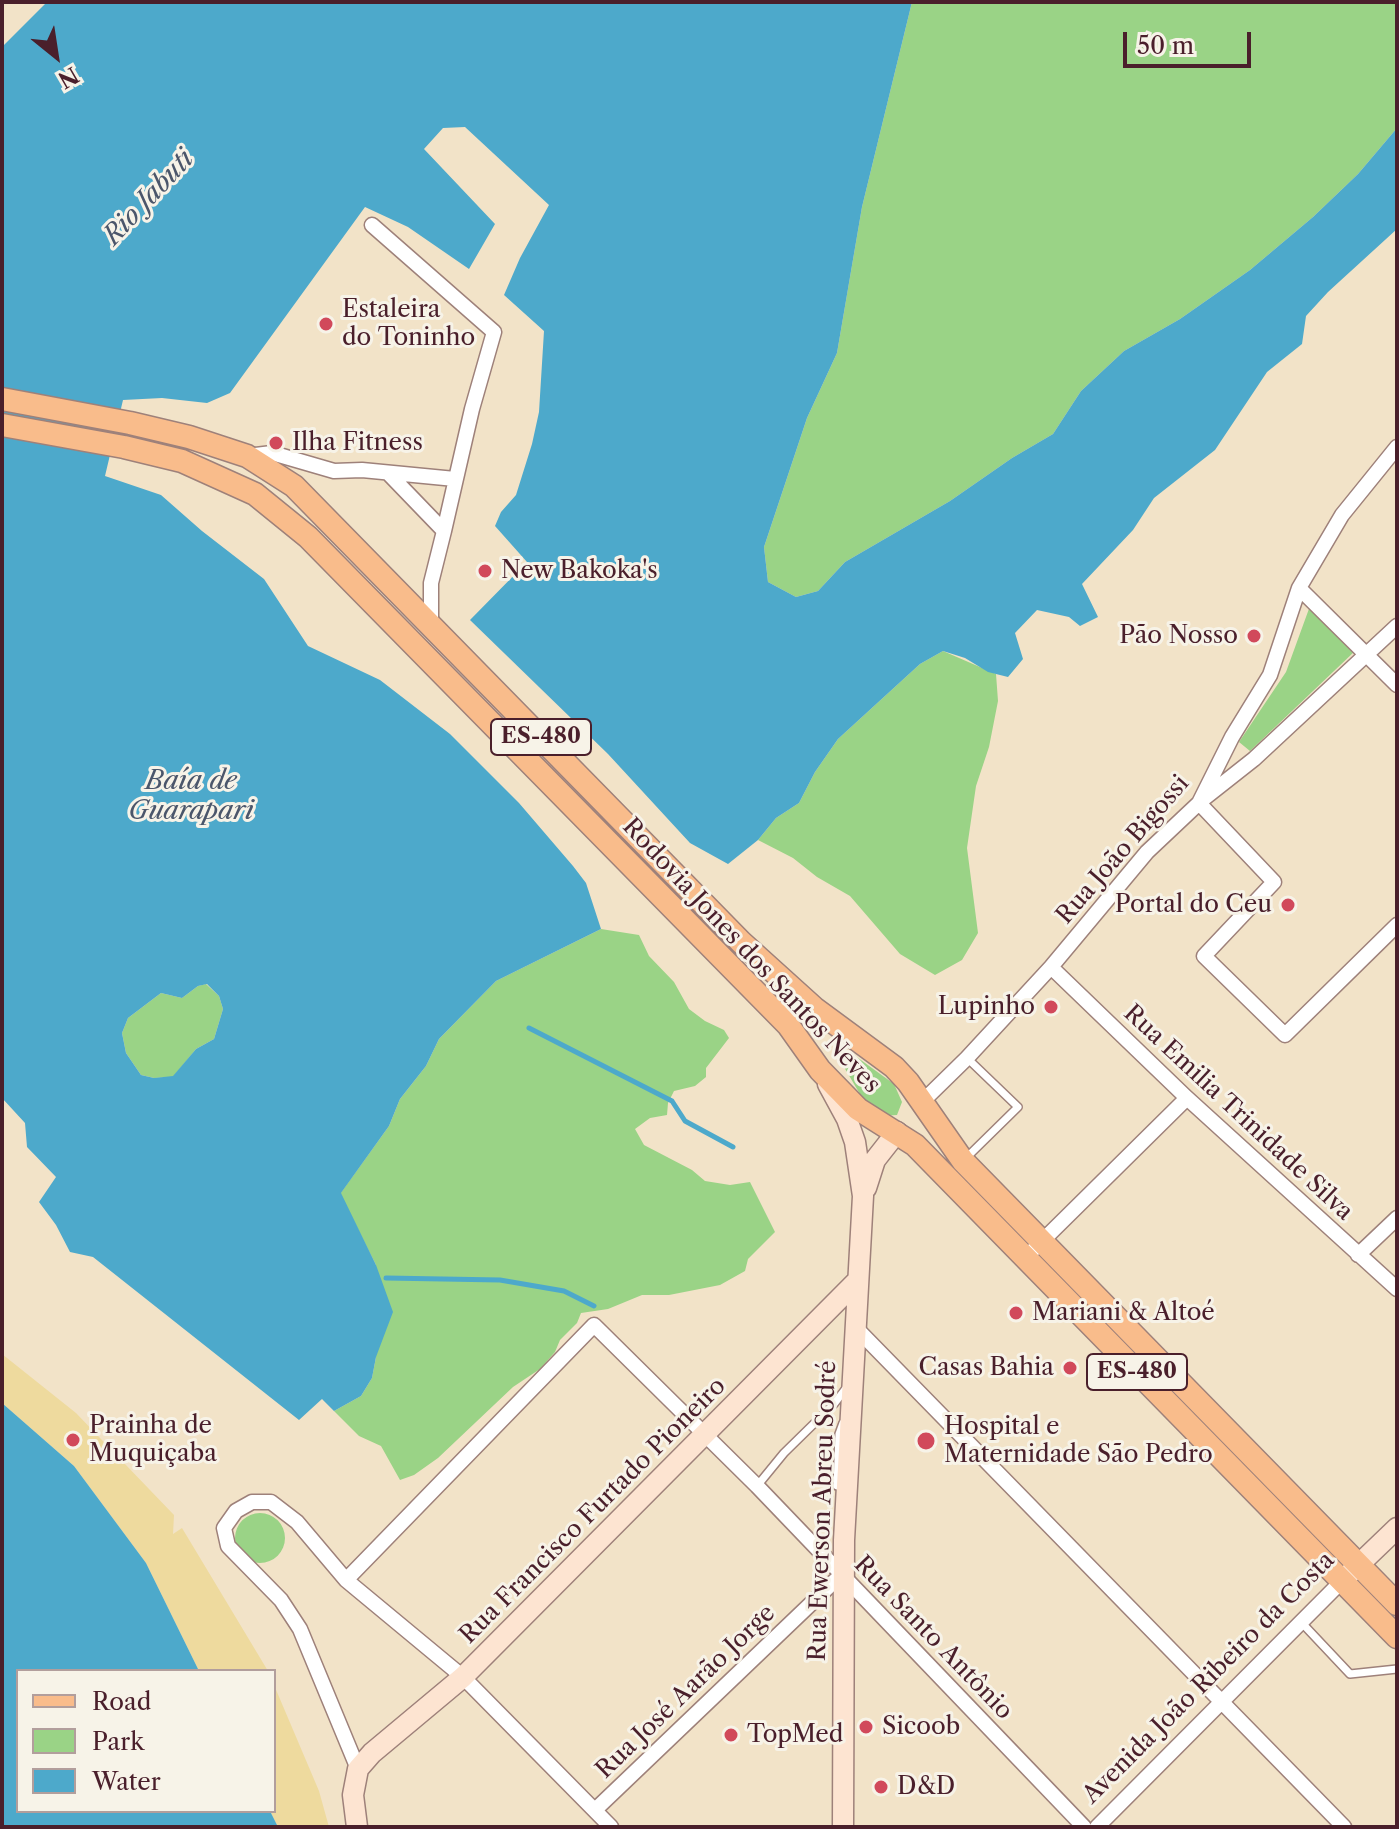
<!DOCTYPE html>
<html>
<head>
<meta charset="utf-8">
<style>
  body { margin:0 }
  #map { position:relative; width:1399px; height:1829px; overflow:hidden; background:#f2e3c8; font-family:"Libre Caslon Text",serif }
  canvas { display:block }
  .frame { position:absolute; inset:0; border:4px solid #4a1f2b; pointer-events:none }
  .legend { position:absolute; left:16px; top:1669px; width:260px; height:144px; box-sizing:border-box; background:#f7f3e8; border:2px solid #b29e9c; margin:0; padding:10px 14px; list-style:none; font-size:24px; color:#4a1f2b }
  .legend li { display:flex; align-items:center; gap:16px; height:40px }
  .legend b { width:40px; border:2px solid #b29e9c }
  .north { position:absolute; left:16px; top:16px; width:80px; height:80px; -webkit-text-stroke:6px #f7f3e8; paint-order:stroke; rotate:150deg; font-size:22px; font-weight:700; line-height:32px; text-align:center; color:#4a1f2b }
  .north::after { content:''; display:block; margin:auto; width:28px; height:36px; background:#4a1f2b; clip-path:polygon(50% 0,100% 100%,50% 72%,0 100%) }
  .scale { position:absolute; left:1123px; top:32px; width:128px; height:36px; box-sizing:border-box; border:4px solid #4a1f2b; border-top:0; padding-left:10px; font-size:24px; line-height:28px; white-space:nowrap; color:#4a1f2b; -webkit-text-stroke:6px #f7f3e8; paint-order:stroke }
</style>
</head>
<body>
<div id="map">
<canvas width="1399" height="1829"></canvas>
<div class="frame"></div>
<ul class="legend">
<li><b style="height:10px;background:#f9bc8b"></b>Road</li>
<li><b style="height:22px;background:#9ad386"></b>Park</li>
<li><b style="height:22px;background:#4da9cb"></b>Water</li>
</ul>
<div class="north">N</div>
<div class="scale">50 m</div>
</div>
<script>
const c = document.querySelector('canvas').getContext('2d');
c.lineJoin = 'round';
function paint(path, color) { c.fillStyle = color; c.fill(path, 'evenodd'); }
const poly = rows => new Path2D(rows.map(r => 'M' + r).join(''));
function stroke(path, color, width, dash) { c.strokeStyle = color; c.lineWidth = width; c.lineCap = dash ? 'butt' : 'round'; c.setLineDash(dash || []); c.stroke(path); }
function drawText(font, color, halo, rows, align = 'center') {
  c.font = font + ' "Libre Caslon Text",serif'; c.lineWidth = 6; c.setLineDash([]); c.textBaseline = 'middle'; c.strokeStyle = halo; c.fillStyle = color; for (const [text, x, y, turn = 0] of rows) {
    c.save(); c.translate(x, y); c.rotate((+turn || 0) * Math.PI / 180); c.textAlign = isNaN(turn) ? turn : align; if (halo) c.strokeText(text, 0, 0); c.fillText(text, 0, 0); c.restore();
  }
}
const green = poly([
  [912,2,1397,2,1397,128,1358,174,1313,217,1250,270,1180,319,1124,351,1081,391,1053,434,1012,458,950,501,845,562,818,591,796,597,768,582,764,547,807,418,837,353,862,207],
  [1310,606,1355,651,1250,751,1239,742,1286,672],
  [943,651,996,674,998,701,989,747,976,786,967,848,978,933,962,960,935,975,900,954,850,896,817,877,793,858,758,840,776,818,799,803,815,772,838,739,920,664],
  [601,929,639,935,649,956,674,982,689,1009,705,1021,724,1030,729,1038,706,1068,706,1077,695,1086,674,1091,668,1103,667,1115,650,1118,635,1129,644,1145,692,1170,705,1181,730,1185,750,1182,775,1232,748,1259,745,1271,720,1285,669,1295,642,1295,608,1309,581,1313,577,1323,560,1340,555,1352,540,1369,513,1387,438,1458,414,1475,400,1480,381,1446,359,1436,334,1411,361,1396,372,1378,376,1357,376,1265,340,1194,389,1126,400,1099,426,1066,439,1039,496,981],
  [206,984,219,996,223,1009,214,1039,196,1049,173,1077,154,1078,141,1075,126,1053,122,1033,128,1018,161,993,182,998,198,986],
  [854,1055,894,1084,902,1102,897,1115,881,1116,867,1106,844,1067],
  '235 1538a25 25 0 1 1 50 0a25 25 0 1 1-50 0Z'
]);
const sand = poly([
  [2,1354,76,1413,174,1515,173,1534,182,1528,268,1671,199,1671,146,1563,74,1466,2,1403],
  [274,1685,319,1791,329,1827,278,1827,270,1811,274,1811]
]);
const water = poly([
  [47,2,912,2,862,207,837,353,807,418,764,547,768,582,796,597,818,591,845,562,950,501,1012,458,1053,434,1081,391,1124,351,1180,319,1250,270,1313,217,1358,174,1397,128,1397,229,1328,292,1306,316,1302,344,1267,372,1215,450,1154,498,1133,530,1082,584,1098,617,1080,626,1069,617,1037,610,1015,633,1023,659,1008,677,988,672,965,658,943,651,920,664,838,739,815,772,799,803,776,818,758,840,728,864,690,843,608,754,470,620,527,562,495,526,501,512,516,495,532,444,539,412,544,331,504,295,520,258,549,205,465,127,443,128,424,149,495,224,469,269,408,227,365,207,230,393,207,403,162,398,123,400,105,476,161,495,202,531,264,579,308,646,380,680,450,734,519,803,573,866,586,883,601,929,496,981,439,1039,426,1066,400,1099,389,1126,341,1193,376,1265,393,1312,376,1357,372,1378,361,1396,334,1411,322,1399,299,1420,93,1257,70,1252,56,1225,39,1202,56,1177,27,1147,25,1123,2,1098,2,47],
  [207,984,219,996,223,1009,214,1039,196,1049,173,1076,154,1078,141,1075,126,1053,122,1033,128,1018,161,993,182,998,198,986],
  [2,1403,74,1466,146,1563,199,1671,18,1671,18,1811,270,1811,278,1827,4,1827,2,1824]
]);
const stream = poly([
  [529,1028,672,1101,685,1121,733,1147],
  [386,1278,500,1280,564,1291,594,1306]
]);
const lane = poly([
  [965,1159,1018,1107,967,1058],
  [757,1486,784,1453,834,1404,847,1387],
  [837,1486,839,1434,843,1423],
  [1301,1622,1350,1674,1397,1669]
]);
const street = poly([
  [372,225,494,332,472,409,444,531],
  [247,456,272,453,334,471,362,470,455,479],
  [389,474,444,531,431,583,431,624],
  [1299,588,1397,685],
  [1202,800,1254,759,1397,626],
  [1199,803,1274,882,1204,956,1285,1035,1397,925],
  [1051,967,1187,1098,1397,1289],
  [922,1102,967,1058,1051,967,1147,852,1199,803,1232,737,1270,675,1299,588,1342,515,1397,447],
  [1358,1255,1397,1218],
  [1025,1258,1187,1098],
  [855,1327,1344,1827],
  [346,1580,594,1325,757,1486,1084,1827],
  [358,1769,300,1629,281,1600,228,1546,224,1528,236,1511,252,1502,271,1502,297,1522,346,1580,463,1677,611,1827],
  [595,1810,842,1574],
  [1097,1827,1342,1581]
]);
const secondary = poly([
  [828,1084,847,1119,855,1142,863,1196,844,1540,843,1827],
  [866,1188,875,1160,897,1132],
  [1348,1575,1397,1528],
  [357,1827,353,1795,358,1769,372,1753,463,1677,857,1281]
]);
const primary = poly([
  [2,399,130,423,189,437,247,456,294,486,741,942,814,1008,894,1067,908,1082,963,1161,1397,1604],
  [2,425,124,447,182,461,255,494,308,537,788,1025,820,1070,858,1109,915,1145,1397,1637]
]);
const markers = [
  [326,324,8,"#d1495b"],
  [276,443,8,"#d1495b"],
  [485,571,8,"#d1495b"],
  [1254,636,8,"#d1495b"],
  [1288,905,8,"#d1495b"],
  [1051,1007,8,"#d1495b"],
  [1016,1313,8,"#d1495b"],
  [1070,1368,8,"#d1495b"],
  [73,1440,8,"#d1495b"],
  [926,1441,10,"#d1495b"],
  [866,1727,8,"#d1495b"],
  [731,1735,8,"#d1495b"],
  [881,1787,8,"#d1495b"]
];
const shields = [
  [541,737,100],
  [1137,1372,100]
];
const shieldNames = [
  ["ES-480",541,737],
  ["ES-480",1137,1372]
];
const poiNames = [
  ["Estaleira",342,310],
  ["do Toninho",342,338],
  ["Ilha Fitness",292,443],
  ["New Bakoka's",501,571],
  ["Pão Nosso",1238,636,"right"],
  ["Portal do Ceu",1272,905,"right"],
  ["Lupinho",1035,1007,"right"],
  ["Mariani & Altoé",1032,1313],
  ["Casas Bahia",1054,1368,"right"],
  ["Prainha de",89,1426],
  ["Muquiçaba",89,1454],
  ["Hospital e",944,1427],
  ["Maternidade São Pedro",944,1455],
  ["Sicoob",882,1727],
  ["TopMed",747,1735],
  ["D&D",897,1787]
];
const streetNames = [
  ["Rua João Bigossi",1123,850,-49],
  ["Rodovia Jones dos Santos Neves",751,956,47],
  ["Rua Emilia Trinidade Silva",1238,1113,43],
  ["Rua Francisco Furtado Pioneiro",593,1511,-45],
  ["Rua Ewerson Abreu Sodré",823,1511,-88],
  ["Rua Santo Antônio",933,1638,46],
  ["Avenida João Ribeiro da Costa",1209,1678,-45],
  ["Rua José Aarão Jorge",686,1692,-44]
];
const waterNames = [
  ["Rio Jabuti",149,198,-47],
  ["Baía de",191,781],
  ["Guarapari",191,811]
];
paint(green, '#9ad386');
paint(sand, '#eeda9e');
paint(water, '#4da9cb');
stroke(stream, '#4da9cb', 5);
stroke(lane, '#9e817a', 10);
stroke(street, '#9e817a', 17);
stroke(secondary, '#9e817a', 23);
stroke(primary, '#9e817a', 25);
stroke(lane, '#fff', 7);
stroke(street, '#fff', 14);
stroke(secondary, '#fde4d1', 20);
stroke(primary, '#f9bc8b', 22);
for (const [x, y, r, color] of markers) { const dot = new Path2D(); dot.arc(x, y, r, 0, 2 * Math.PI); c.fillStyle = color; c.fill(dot); stroke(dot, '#f7f3e8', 3); }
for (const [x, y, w] of shields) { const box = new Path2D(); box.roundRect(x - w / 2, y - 18, w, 36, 6); c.fillStyle = '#f7f3e8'; c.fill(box); stroke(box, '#4a1f2b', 2); }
drawText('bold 22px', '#4a1f2b', null, shieldNames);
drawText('24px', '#4a1f2b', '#f7f3e8', poiNames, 'left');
drawText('24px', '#4a1f2b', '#f7f3e8', streetNames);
drawText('italic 26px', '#4b566b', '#f7f3e8', waterNames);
</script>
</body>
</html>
